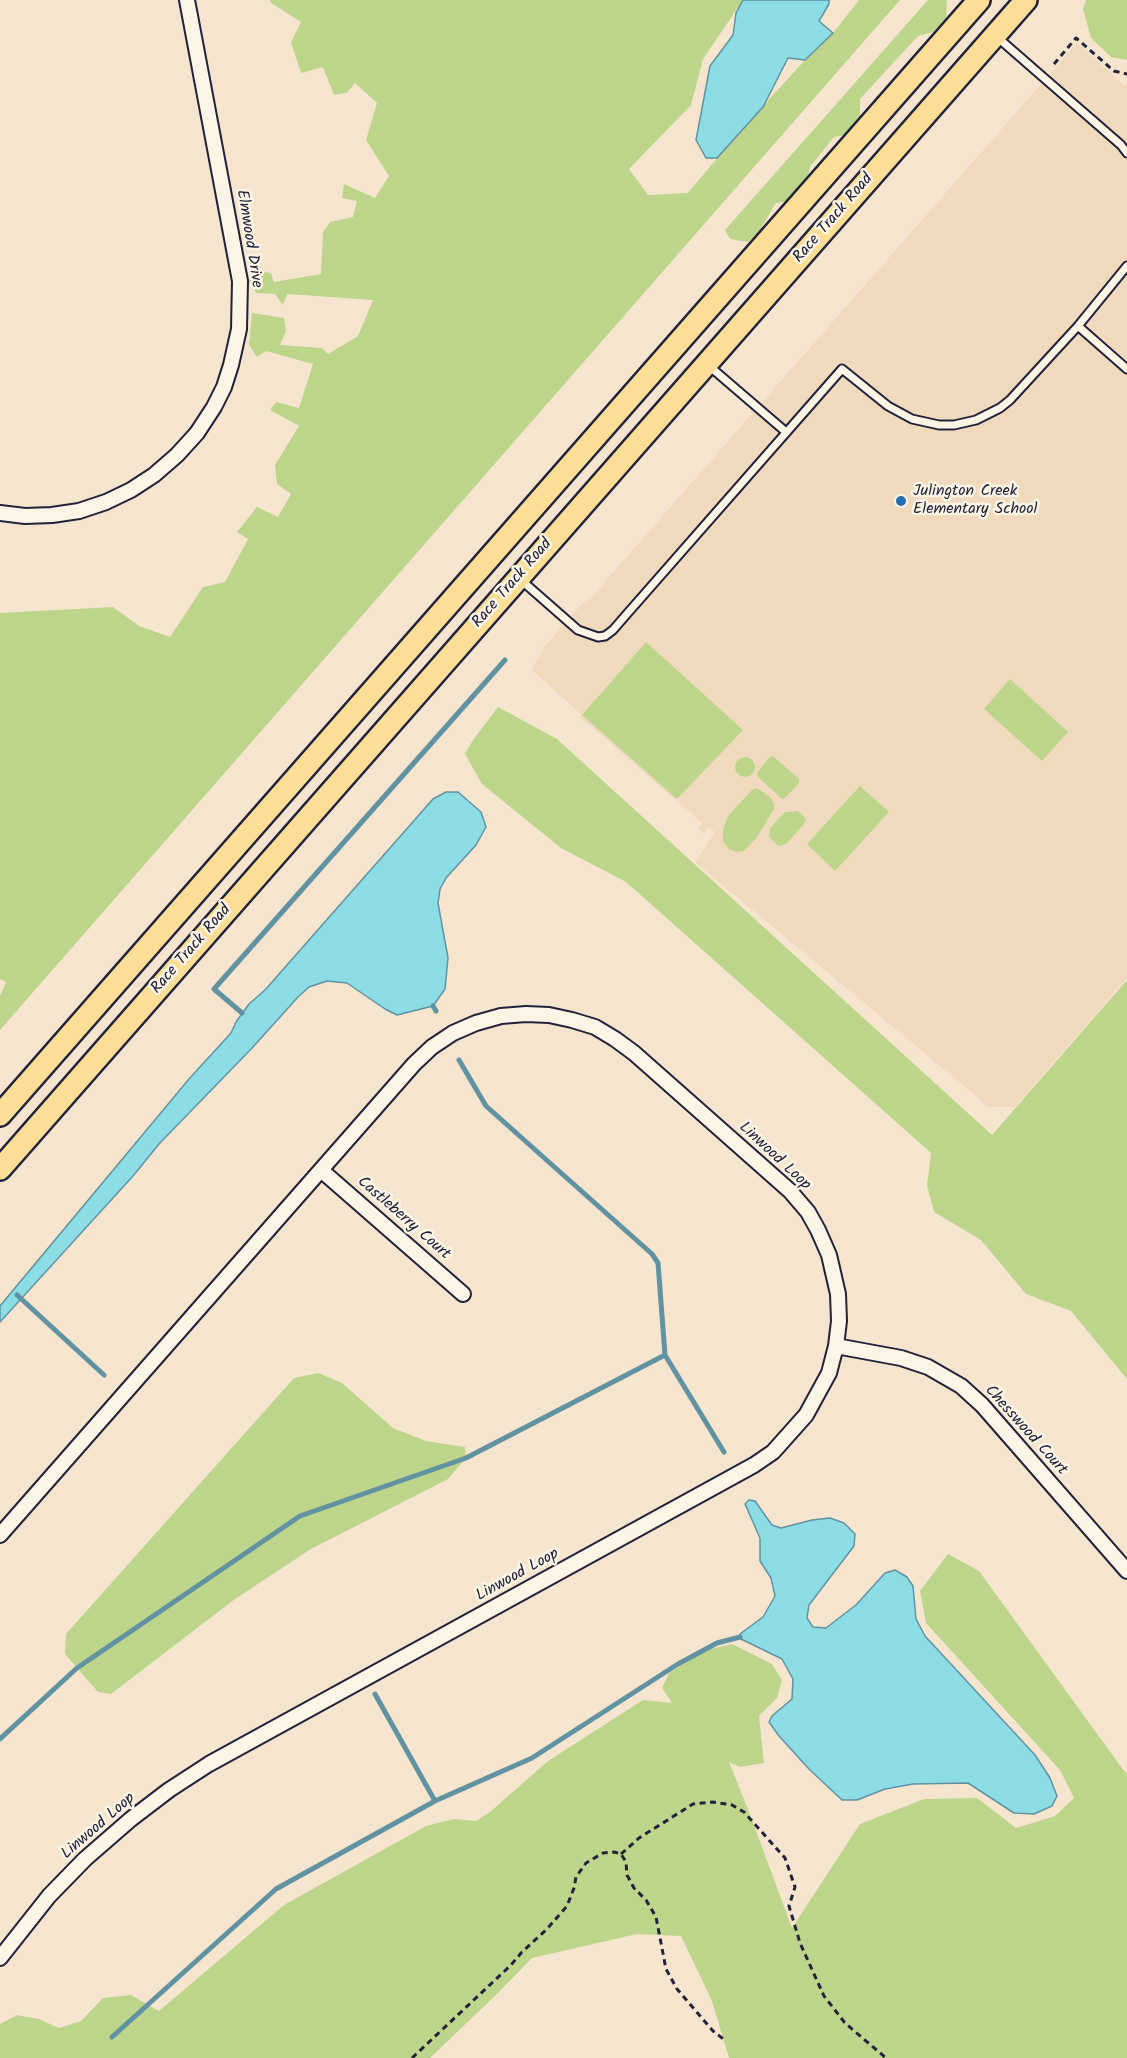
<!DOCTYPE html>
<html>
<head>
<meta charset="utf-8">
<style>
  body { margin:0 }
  canvas { display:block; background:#f5e5ce }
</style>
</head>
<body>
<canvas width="1127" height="2058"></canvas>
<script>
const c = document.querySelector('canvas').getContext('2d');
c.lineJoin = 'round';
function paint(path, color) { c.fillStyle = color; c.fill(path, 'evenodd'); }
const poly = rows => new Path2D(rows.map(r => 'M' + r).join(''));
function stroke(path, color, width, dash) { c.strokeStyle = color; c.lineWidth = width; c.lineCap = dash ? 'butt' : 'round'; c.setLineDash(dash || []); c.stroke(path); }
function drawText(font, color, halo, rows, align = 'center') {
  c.font = font + ' Kalam,sans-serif'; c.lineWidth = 5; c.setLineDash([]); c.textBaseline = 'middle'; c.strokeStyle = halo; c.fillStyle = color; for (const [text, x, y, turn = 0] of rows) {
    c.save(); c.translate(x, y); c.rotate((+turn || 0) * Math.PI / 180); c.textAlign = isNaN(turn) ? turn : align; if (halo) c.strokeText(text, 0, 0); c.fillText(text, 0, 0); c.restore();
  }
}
const built = poly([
  [1077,43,1124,85,1127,83,1127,978,1015,1107,989,1107,695,862,715,832,708,827,704,833,699,829,702,823,580,717,581,714,532,670,544,647,580,606,594,594]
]);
const green = poly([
  [270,0,743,0,703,59,691,105,629,169,648,195,688,193,739,132,805,60,833,33,859,0,900,0,0,1030,0,996,6,982,0,979,0,613,113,607,139,626,170,637,203,587,225,582,248,539,237,532,257,507,278,517,291,494,277,484,275,465,299,426,270,410,276,402,299,408,313,364,266,351,257,357,249,345,252,313,284,318,286,331,280,345,322,348,328,354,358,336,373,300,287,294,283,305,275,294,256,293,249,282,252,262,260,262,261,271,271,273,274,282,321,274,323,232,330,222,353,217,357,201,342,198,344,184,375,198,389,176,366,140,377,103,355,83,347,93,334,95,323,67,301,73,291,42,301,22,271,3],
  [928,0,947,0,946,18,933,32,918,36,860,99,860,117,849,134,834,137,810,167,806,184,789,201,776,203,758,233,748,242,730,239,725,230],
  [1086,0,1127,0,1127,60,1111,57,1091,38,1083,9],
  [646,642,743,730,677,799,582,715],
  [1010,679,1068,732,1042,761,984,709],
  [498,707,557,739,992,1135,1127,980,1127,1379,1071,1311,1026,1294,981,1240,934,1212,927,1185,931,1153,626,882,561,848,482,784,465,754,473,740],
  [773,756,799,779,799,783,785,798,782,799,758,777,757,773,769,758],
  '735 767a10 10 0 1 1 20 0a10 10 0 1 1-20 0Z',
  [860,786,889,812,835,871,807,844],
  [757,788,770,797,774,804,774,809,757,837,744,851,736,852,729,849,723,841,723,829,728,816,752,790],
  [798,811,806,819,804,824,787,843,781,846,777,845,769,837,770,828,785,812],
  [318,1373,342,1383,393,1428,426,1441,465,1447,466,1458,448,1479,311,1549,235,1599,111,1694,98,1692,65,1654,66,1634,294,1378],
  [948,1554,979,1571,1127,1775,1127,2058,729,2058,712,2001,681,1936,637,1934,532,1958,498,1993,430,2058,0,2058,0,2024,17,2015,39,2019,59,2028,81,2021,103,1998,131,1995,159,2011,284,1905,426,1826,454,1819,476,1821,490,1812,548,1761,643,1700,672,1703,662,1688,669,1673,707,1650,732,1644,772,1664,782,1680,777,1698,759,1716,764,1763,740,1767,729,1762,749,1812,792,1928,860,1824,924,1799,977,1798,1016,1828,1055,1816,1074,1798,1060,1770,926,1623,920,1591]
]);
const water = poly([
  [743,0,829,0,829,4,819,21,833,33,805,60,788,58,763,107,717,158,706,158,696,140,710,66,733,35,736,13,743,0],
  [446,792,458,792,481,812,486,827,476,845,446,878,440,889,438,903,448,958,445,989,433,1006,397,1015,385,1009,347,983,327,981,309,987,298,997,253,1047,159,1144,133,1176,0,1322,0,1306,189,1079,231,1033,236,1022,249,1004,265,990,433,799,446,792],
  [749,1500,755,1501,772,1525,781,1528,812,1520,830,1518,844,1523,855,1534,854,1546,809,1605,807,1618,813,1627,826,1628,839,1618,856,1605,885,1573,895,1570,907,1577,913,1586,916,1619,925,1636,1035,1755,1050,1778,1057,1796,1052,1806,1034,1814,1014,1813,968,1783,913,1784,885,1789,857,1800,842,1800,809,1769,779,1736,769,1722,772,1716,792,1699,793,1679,782,1659,741,1639,740,1634,763,1617,775,1596,771,1578,760,1561,760,1538,745,1504,749,1500]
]);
const stream = poly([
  [433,1006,436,1011],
  [242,1013,214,989,505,660],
  [459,1060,486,1106,652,1254,658,1263,665,1355,724,1452],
  [17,1295,104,1375],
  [375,1694,435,1801],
  [0,1739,77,1668,300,1516,466,1458,665,1355],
  [112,2037,276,1889,435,1801,532,1758,678,1664,717,1643,740,1637]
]);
const path = poly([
  [1054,64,1076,38,1114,71,1127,74],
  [621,1854,639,1838,693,1804,713,1802,732,1805,744,1812,785,1858,795,1887,789,1906,800,1943,824,1996,845,2023,886,2058],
  [412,2058,510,1966,522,1952,547,1929,567,1906,574,1888,576,1877,586,1863,603,1853,614,1852,621,1854,626,1862,627,1875,634,1888,646,1900,656,1917,666,1969,677,1989,713,2031,726,2041]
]);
const lane = poly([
  [997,37,1121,145,1127,153],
  [1078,326,1127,369],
  [708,365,786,432],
  [521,580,578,630,598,637,605,636,613,630,626,615,842,369,888,406,912,419,939,425,954,425,976,420,1000,408,1010,400,1078,326,1127,266]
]);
const street = poly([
  [0,513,25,516,52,515,79,511,106,502,131,490,154,475,177,455,197,433,214,407,224,387,231,365,239,329,240,281,187,0],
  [321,1170,463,1294],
  [836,1346,901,1358,928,1367,961,1386,982,1405,1127,1571],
  [0,1535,414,1064,432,1047,453,1033,476,1023,501,1016,526,1014,549,1015,572,1020,595,1027,615,1039,634,1053,790,1191,808,1212,818,1230,829,1255,838,1294,839,1321,836,1346,829,1373,806,1415,773,1452,754,1465,209,1764,169,1790,131,1819,85,1859,49,1896,0,1958]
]);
const primary = poly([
  [0,1115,979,0],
  [0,1169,1026,0]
]);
const markers = [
  [901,501,6,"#1f6fb2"]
];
const streetNames = [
  ["Race Track Road",834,219,-49],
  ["Elmwood Drive",248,239,81],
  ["Race Track Road",513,584,-49],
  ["Race Track Road",192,950,-49],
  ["Linwood Loop",774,1157,43],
  ["Castleberry Court",403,1219,41],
  ["Chesswood Court",1025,1431,48],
  ["Linwood Loop",518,1576,-29],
  ["Linwood Loop",99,1827,-41]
];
const poiNames = [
  ["Julington Creek",913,492],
  ["Elementary School",913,510]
];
paint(built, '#f0dabe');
paint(green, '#bdd58b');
paint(water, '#8bdce5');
stroke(water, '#6192a1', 1.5);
stroke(stream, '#6192a1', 5);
stroke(lane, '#22223b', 11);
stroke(street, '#22223b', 18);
stroke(primary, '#22223b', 26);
stroke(path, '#22223b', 3, [6, 4.5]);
stroke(lane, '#fcf5e5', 7);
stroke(street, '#fcf5e5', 14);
stroke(primary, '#fcde96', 21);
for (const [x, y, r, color] of markers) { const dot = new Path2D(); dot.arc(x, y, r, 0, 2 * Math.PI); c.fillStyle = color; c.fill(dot); stroke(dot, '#fcf5e5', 2); }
drawText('16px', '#22223b', '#fcf5e5', streetNames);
drawText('16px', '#22223b', '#fcf5e5', poiNames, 'left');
</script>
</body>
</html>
